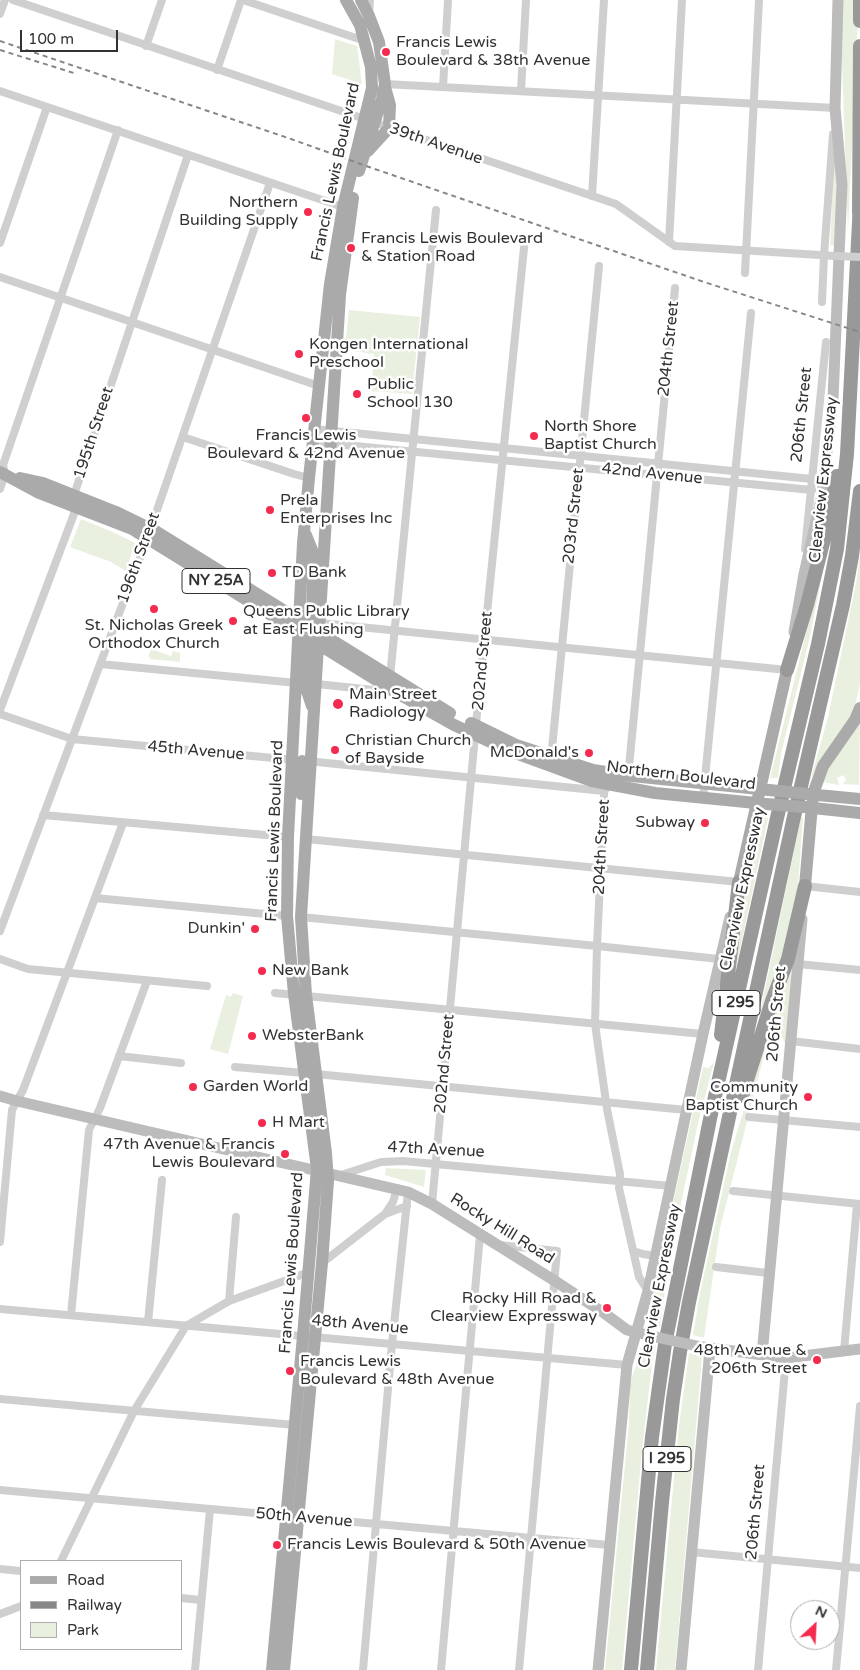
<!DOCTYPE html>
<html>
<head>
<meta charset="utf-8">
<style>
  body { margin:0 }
  #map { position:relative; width:860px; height:1670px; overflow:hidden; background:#fff; font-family:"Varela Round",sans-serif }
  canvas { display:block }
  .legend { position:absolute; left:20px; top:1560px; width:162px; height:90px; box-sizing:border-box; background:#fff; border:1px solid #adadad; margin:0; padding:6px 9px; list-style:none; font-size:15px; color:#323232 }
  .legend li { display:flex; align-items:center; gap:10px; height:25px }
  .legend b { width:25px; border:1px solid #adadad }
  .north { position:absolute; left:790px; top:1600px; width:50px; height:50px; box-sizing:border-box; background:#fff; border:1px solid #adadad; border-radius:50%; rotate:25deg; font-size:14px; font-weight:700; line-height:20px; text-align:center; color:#323232 }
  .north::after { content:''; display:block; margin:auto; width:18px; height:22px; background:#f42a4f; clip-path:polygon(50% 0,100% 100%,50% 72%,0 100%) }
  .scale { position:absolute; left:20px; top:30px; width:98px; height:22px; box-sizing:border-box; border:2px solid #323232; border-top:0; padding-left:6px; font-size:15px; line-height:18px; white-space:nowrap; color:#323232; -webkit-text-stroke:4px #fff; paint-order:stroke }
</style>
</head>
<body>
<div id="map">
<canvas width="860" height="1670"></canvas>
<ul class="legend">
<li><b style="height:6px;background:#aaa"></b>Road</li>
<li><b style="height:6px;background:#878787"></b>Railway</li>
<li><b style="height:14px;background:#eaf0e0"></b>Park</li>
</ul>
<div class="north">N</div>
<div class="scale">100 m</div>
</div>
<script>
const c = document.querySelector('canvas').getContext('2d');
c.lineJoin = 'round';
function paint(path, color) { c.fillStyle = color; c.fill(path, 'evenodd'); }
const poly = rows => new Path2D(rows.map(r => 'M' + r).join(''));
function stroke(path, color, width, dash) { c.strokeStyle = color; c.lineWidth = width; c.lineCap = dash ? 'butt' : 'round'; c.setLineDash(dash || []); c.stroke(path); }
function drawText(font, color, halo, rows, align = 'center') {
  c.font = font + ' "Varela Round",sans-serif'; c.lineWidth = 5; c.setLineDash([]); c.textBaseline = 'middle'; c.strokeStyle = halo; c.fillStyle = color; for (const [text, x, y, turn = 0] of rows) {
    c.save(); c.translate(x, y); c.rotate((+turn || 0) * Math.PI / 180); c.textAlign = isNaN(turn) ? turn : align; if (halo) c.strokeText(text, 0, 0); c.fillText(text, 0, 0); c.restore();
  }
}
const green = poly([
  [843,0,857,0,858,20,848,231,841,34],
  [335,39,357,46,362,84,332,74],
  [835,139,839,246,830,245],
  [349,310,420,317,412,394,371,391,374,354,353,351,353,347,345,347],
  [81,519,115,533,135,543,126,571,111,562,70,547],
  [829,541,809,641,781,754,778,778,770,778],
  [860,555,860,684,855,706,851,716,811,778,828,717,856,583],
  [151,649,171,656,173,651,180,653,180,662,150,659,150,657,148,657],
  [860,723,859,785,843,784,846,779,843,775,837,778,839,784,838,785,824,782,828,769],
  [759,814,769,814,735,973,739,932],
  [801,817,803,818,798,887,792,923,779,972,755,1037],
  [793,957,786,1047,778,1026,770,1023],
  [233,993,243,996,228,1054,210,1049,226,995,231,997],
  [763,1046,766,1047,720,1228,704,1338,693,1335,700,1293,731,1152],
  [714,1062,698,1123,670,1256,660,1327,647,1324,648,1316,703,1067,709,1068],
  [386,1168,426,1170,424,1187,385,1175],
  [644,1343,656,1345,652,1364,642,1450,622,1670,605,1670,629,1423,630,1385,641,1347],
  [689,1353,702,1357,675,1670,656,1670,679,1425]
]);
const street = poly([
  [13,0,616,204,675,246,836,256],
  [243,0,365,41],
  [0,14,5,0],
  [369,14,370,0],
  [146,46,162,0],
  [217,70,241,0],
  [385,84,835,108,835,113],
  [443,87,448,0],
  [0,91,343,207],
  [521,91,526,0],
  [592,196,604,0],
  [669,242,682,0],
  [0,243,47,107],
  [745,273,759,0],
  [0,277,319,386],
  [822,302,824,255,833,134],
  [314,429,812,479],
  [183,437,294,474,309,478],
  [313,442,812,490],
  [0,489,5,474,3,465,118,130],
  [805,549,826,342],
  [320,623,787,670],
  [100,664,297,683],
  [390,677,436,210],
  [317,684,392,692],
  [0,710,74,514,74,495,188,155],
  [0,714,72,739,295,760],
  [551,759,599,266],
  [307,761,604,791],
  [620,775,629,767,675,288],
  [612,782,604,791,604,796,597,946,595,1024,607,1109,620,1174,619,1188,639,1277,648,1291],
  [703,798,751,313],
  [43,815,288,837],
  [306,839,739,882],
  [805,886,860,892],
  [95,898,287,916],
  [301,917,597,946,719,959],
  [0,931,147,539,270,183],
  [0,959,28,969,207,986],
  [798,964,860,970],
  [275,993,703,1034],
  [791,1041,860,1049],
  [119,1056,181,1063],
  [235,1067,304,1073],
  [316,1074,686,1110],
  [749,1117,860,1127],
  [341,1175,381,1162,403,1161,671,1186],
  [733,1191,860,1204],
  [432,1204,479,692,525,238],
  [385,1214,393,1202,397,1188],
  [0,1242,12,1110,23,1090,123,823],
  [500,1245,557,1251,519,1670],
  [633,1251,643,1254,656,1256],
  [322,1263,385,1214,407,1206],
  [716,1267,768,1273],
  [229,1301,236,1217],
  [0,1309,627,1365],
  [71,1315,89,1130,100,1108,147,981],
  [148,1322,162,1180],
  [844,1351,857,1204],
  [0,1399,295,1425],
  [0,1490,609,1545],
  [691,1552,860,1568],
  [61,1561,134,1411,186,1326,229,1301,309,1272],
  [0,1569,21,1571],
  [181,1598,201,1600],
  [0,1614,21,1606],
  [195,1670,210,1509],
  [363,1670,392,1344,408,1192],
  [441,1670,480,1235],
  [758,1670,786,1358],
  [836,1670,860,1406]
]);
const secondary = poly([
  [794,632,804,574,822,495,833,399,842,185,835,108,838,0],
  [0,1096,17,1101,408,1192,432,1204,555,1281,604,1313,627,1330,656,1337],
  [703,1347,786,1358,860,1349],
  [762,1355,802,919],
  [598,1670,627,1365,648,1291,703,1034,730,917],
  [681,1670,710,1349]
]);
const primary = poly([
  [368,151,389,128,390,105,385,87],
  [359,171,382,99,385,84,379,42,369,16,361,0],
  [0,472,39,493,132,529,397,693,454,725,510,751,592,781,602,783,655,793,766,804],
  [20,478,43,483,116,512,157,532,450,713],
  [306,535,314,555,312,614],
  [309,632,306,688,312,706],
  [471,723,516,745,593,770,632,776,769,790],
  [301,794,302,761],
  [807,794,860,799],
  [804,807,860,813],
  [739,882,787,670],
  [805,886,813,794,823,766,855,720,860,708],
  [272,1670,303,1336,317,1169,294,994,287,916,288,837,303,543,309,478,330,284,343,207,372,88,371,67,360,25,346,0],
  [284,1670,322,1263,328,1181,326,1153,306,995,301,917,340,295,353,198]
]);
const highway = poly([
  [860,0,860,21],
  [859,213,860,46],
  [787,670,807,605,830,516,837,476],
  [721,1035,739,882],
  [742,1096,772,1001,788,959,805,886],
  [631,1670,652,1437,665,1344,710,1119,777,818,818,644,837,549,847,454,860,203],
  [647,1670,662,1502,673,1399,680,1352,689,1302,793,821,843,605,852,556,860,491]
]);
const rail = poly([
  [0,41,291,139,369,167,704,282,860,332],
  [0,50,77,74]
]);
const streetBridge = poly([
  [836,256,860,257]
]);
const secondaryBridge = poly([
  [656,1337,697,1346]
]);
const primaryBridge = poly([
  [769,790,807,794],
  [766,804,804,807]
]);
const markers = [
  [386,52,5,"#f42a4f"],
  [308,212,5,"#f42a4f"],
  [351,248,5,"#f42a4f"],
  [299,354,5,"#f42a4f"],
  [357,394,5,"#f42a4f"],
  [306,418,5,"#f42a4f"],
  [534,436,5,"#f42a4f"],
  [270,510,5,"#f42a4f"],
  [272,573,5,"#f42a4f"],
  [154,609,5,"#f42a4f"],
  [233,621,5,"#f42a4f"],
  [338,704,6,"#f42a4f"],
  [335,750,5,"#f42a4f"],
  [589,753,5,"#f42a4f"],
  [705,823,5,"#f42a4f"],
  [255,929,5,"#f42a4f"],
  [262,971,5,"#f42a4f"],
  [252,1036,5,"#f42a4f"],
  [193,1087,5,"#f42a4f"],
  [808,1097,5,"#f42a4f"],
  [262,1123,5,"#f42a4f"],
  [285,1154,5,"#f42a4f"],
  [607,1308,5,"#f42a4f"],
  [817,1360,5,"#f42a4f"],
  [290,1371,5,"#f42a4f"],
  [277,1545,5,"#f42a4f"]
];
const shields = [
  [216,581,68],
  [736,1003,48],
  [667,1459,48]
];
const shieldNames = [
  ["NY 25A",216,581],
  ["I 295",736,1003],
  ["I 295",667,1459]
];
const poiNames = [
  ["Francis Lewis",396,43],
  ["Boulevard & 38th Avenue",396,61],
  ["Northern",298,203,"right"],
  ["Building Supply",298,221,"right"],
  ["Francis Lewis Boulevard",361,239],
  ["& Station Road",361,257],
  ["Kongen International",309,345],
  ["Preschool",309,363],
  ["Public",367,385],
  ["School 130",367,403],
  ["North Shore",544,427],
  ["Baptist Church",544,445],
  ["Francis Lewis",306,436,"center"],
  ["Boulevard & 42nd Avenue",306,454,"center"],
  ["Prela",280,501],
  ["Enterprises Inc",280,519],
  ["TD Bank",282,573],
  ["Queens Public Library",243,612],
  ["at East Flushing",243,630],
  ["St. Nicholas Greek",154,626,"center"],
  ["Orthodox Church",154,644,"center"],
  ["Main Street",349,695],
  ["Radiology",349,713],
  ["Christian Church",345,741],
  ["of Bayside",345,759],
  ["McDonald's",579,753,"right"],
  ["Subway",695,823,"right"],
  ["Dunkin'",245,929,"right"],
  ["New Bank",272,971],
  ["WebsterBank",262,1036],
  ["Garden World",203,1087],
  ["Community",798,1088,"right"],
  ["Baptist Church",798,1106,"right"],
  ["H Mart",272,1123],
  ["47th Avenue & Francis",275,1145,"right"],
  ["Lewis Boulevard",275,1163,"right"],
  ["Rocky Hill Road &",597,1299,"right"],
  ["Clearview Expressway",597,1317,"right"],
  ["48th Avenue &",807,1351,"right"],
  ["206th Street",807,1369,"right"],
  ["Francis Lewis",300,1362],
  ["Boulevard & 48th Avenue",300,1380],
  ["Francis Lewis Boulevard & 50th Avenue",287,1545]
];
const streetNames = [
  ["39th Avenue",436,144,19],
  ["Francis Lewis Boulevard",336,172,-78],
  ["204th Street",669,349,-84],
  ["206th Street",802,415,-84],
  ["195th Street",94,433,-72],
  ["42nd Avenue",652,474,6],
  ["Clearview Expressway",824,480,-84],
  ["203rd Street",574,516,-84],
  ["196th Street",139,558,-70],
  ["202nd Street",483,661,-85],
  ["45th Avenue",196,751,5],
  ["Northern Boulevard",681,776,7],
  ["Francis Lewis Boulevard",275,831,-88],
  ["204th Street",602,847,-87],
  ["Clearview Expressway",743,889,-78],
  ["206th Street",777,1014,-85],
  ["202nd Street",445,1064,-85],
  ["47th Avenue",436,1150,3],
  ["Rocky Hill Road",502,1229,32],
  ["Francis Lewis Boulevard",292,1263,-86],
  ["Clearview Expressway",660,1286,-79],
  ["48th Avenue",360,1325,5],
  ["206th Street",756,1512,-85],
  ["50th Avenue",304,1518,5]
];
paint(green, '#eaf0e0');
stroke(street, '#cfcfcf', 8);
stroke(secondary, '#bcbcbc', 11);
stroke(primary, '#aaa', 12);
stroke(highway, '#999', 14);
stroke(rail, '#878787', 2, [5, 4]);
stroke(streetBridge, '#cfcfcf', 8);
stroke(secondaryBridge, '#bcbcbc', 11);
stroke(primaryBridge, '#aaa', 12);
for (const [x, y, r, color] of markers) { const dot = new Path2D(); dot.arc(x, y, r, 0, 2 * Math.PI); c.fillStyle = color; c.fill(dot); stroke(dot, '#fff', 2); }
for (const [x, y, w] of shields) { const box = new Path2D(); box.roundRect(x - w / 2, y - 12.5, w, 25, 4); c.fillStyle = '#fff'; c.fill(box); stroke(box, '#323232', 1); }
drawText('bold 15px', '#323232', null, shieldNames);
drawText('16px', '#323232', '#fff', poiNames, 'left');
drawText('16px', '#323232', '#fff', streetNames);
</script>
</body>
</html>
